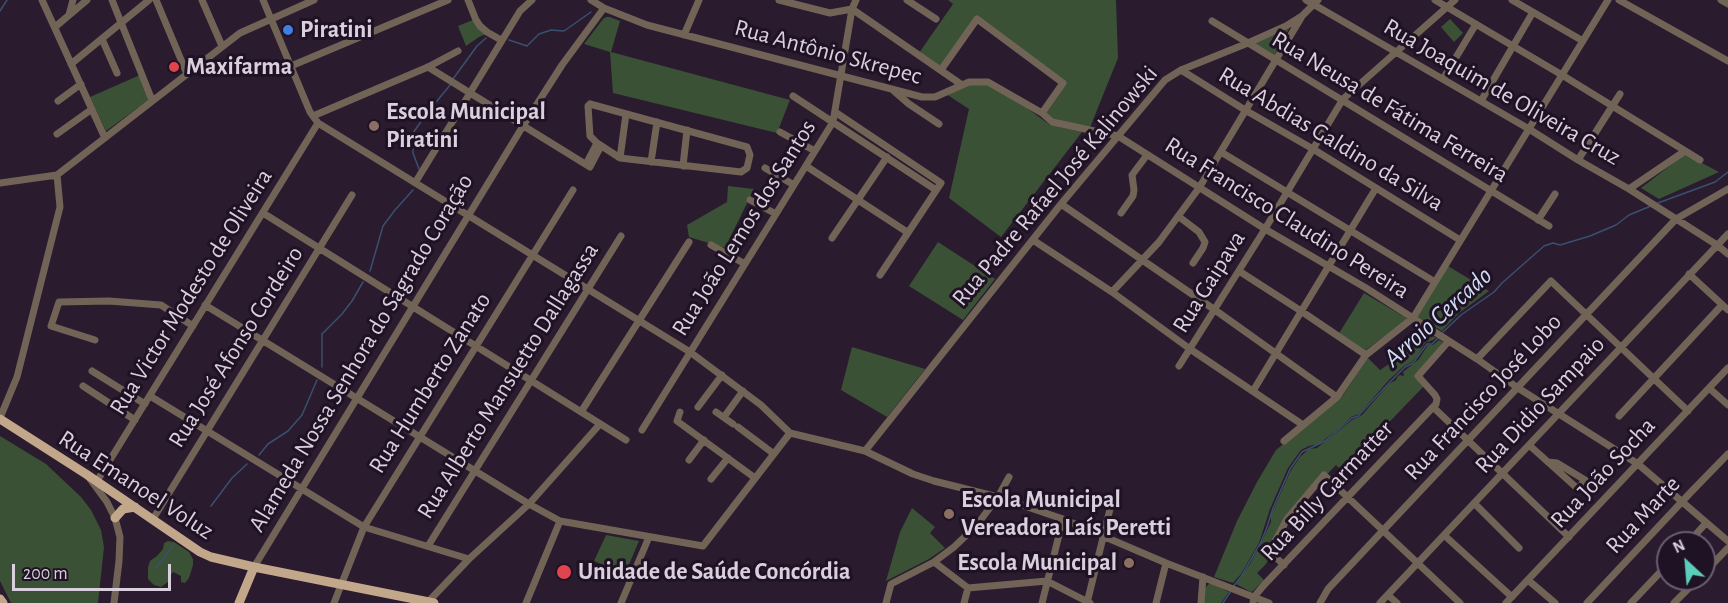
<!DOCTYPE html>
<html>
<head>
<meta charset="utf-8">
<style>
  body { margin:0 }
  #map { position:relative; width:1728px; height:603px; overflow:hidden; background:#2a1b2f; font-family:"Alegreya Sans",sans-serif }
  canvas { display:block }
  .north { position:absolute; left:1656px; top:531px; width:60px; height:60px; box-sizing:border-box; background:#201225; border:2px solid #6a5e6f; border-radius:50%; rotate:334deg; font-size:16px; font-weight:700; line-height:24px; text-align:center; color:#dad0dd }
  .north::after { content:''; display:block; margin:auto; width:21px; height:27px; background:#5bcebb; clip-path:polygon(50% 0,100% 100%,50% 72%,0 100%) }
  .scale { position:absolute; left:12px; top:564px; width:159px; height:27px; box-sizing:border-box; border:3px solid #dad0dd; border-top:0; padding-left:8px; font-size:18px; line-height:21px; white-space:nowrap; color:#dad0dd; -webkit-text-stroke:4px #201225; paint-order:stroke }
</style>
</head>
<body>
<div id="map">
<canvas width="1728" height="603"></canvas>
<div class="north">N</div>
<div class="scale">200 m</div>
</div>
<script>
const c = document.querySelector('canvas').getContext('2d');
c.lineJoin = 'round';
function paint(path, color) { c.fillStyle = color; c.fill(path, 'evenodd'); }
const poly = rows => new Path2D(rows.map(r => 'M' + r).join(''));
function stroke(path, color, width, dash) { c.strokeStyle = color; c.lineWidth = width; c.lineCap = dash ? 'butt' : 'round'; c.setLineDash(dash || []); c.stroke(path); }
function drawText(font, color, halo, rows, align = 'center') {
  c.font = font + ' "Alegreya Sans",sans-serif'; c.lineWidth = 6; c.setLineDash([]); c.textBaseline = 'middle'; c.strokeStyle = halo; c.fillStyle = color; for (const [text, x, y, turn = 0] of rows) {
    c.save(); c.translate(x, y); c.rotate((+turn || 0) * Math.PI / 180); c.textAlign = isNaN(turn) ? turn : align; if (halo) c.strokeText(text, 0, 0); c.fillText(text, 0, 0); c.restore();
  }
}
const green = poly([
  [948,0,1116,0,1118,58,1089,130,1063,125,1042,113,1063,83,975,18,940,67,919,53,953,4],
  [606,17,610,17,620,21,611,52,790,100,777,133,613,93,610,52,584,44,603,19],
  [1450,19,1463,33,1454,42,1441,27],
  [473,20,486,34,479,37,466,46,458,26],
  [1289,29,1274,56,1253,44],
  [140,75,150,99,106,131,90,97],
  [982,82,1020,103,1050,125,1082,132,1001,237,949,198,969,109,946,94,964,86],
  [1685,154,1719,172,1659,199,1641,188],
  [728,186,754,189,725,248,689,237,687,225,727,202],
  [938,242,995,279,963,320,909,286],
  [1448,266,1489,291,1459,313,1442,331,1418,317,1418,314],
  [1364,293,1408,319,1363,352,1338,335],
  [1427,332,1436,338,1433,340,1425,343,1418,355,1412,362,1404,366,1389,380,1359,414,1351,417,1342,426,1319,444,1309,446,1301,450,1288,468,1270,509,1259,543,1241,574,1233,583,1214,577,1237,521,1257,482,1276,450,1343,395,1368,358,1380,370,1392,362],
  [1439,340,1443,342,1442,345,1420,371,1425,385,1342,471,1336,465,1286,517,1271,555,1266,564,1257,573,1264,580,1253,591,1251,592,1236,584,1250,564,1263,539,1271,522,1271,515,1290,472,1300,457,1309,449,1317,448,1352,420,1362,415,1389,384,1396,380,1398,376,1400,375,1404,376,1403,372,1419,359,1428,345,1433,345],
  [852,347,925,369,887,417,841,390],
  [0,436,46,464,81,497,91,510,101,530,104,547,98,603,11,603,0,581],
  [912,508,935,527,930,533,945,548,929,559,886,581,900,532],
  [606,535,639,541,625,574,594,561],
  [168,541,174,542,189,552,193,559,193,565,189,578,185,583,181,582,181,576,173,572,168,579,168,582,161,587,154,585,148,579,148,567,150,561,157,556,163,549,164,543],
  [1209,584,1213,584,1229,592,1221,603,1204,603,1205,588]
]);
const stream = poly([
  [0,11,7,0],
  [509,40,527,46,539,34,551,30,564,31,591,12],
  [453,79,477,46,486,38],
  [419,169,413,153,413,133,427,113,451,84],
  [1658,203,1715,182,1728,172],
  [370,271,383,226,395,210,413,190],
  [1443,332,1461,315,1494,292,1502,283,1544,246,1553,243,1560,245,1590,236,1616,225,1629,215,1651,206],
  [322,367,322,334,342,314,352,301,363,282],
  [259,455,268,444,288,431,302,415,317,380],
  [211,506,232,478,247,464],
  [156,568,173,546],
  [1233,587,1242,575,1260,544,1266,530,1273,508,1290,469,1302,452,1325,441,1352,418,1358,416,1390,382,1405,367,1413,363,1427,344,1432,344,1438,338],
  [1223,603,1231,591]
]);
const minor = poly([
  [42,0,105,138],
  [112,0,152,100],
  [156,0,187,74],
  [202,0,222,46],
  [263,0,310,112,318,123,690,352,761,405,790,433,865,451,913,474,934,481,998,497,1063,519,1166,563,1269,603],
  [468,0,476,20,480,26,487,32,501,40],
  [591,0,604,8,647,25,922,97,935,97,969,82,988,82,1042,113,1052,122,1118,136,1265,229,1366,288,1477,359,1518,388,1638,464,1728,541],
  [779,0,830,13,852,9,962,85],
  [907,0,936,19],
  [1306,0,1529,129,1578,160,1629,189,1717,245,1728,254],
  [1435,0,1562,75,1700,160],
  [1512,0,1583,41],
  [1619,0,1728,61],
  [1721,0,1728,4],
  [69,15,73,0],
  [1212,21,1549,226],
  [55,27,87,0],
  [684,35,699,0],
  [102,39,117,73],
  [71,64,149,0],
  [291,66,448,0],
  [428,67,590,167,601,146],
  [941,70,977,19,1063,83,1042,113],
  [1181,70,1245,110,1313,149,1460,240],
  [1443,79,1476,24],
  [894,91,909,104,939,124],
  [793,96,936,190],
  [58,101,81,84],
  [1481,101,1533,12],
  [590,104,747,147,750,155,747,168,741,172,620,158,597,143,590,136,588,106,590,104],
  [835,112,941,183,880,275],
  [313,116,428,67,458,51],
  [780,132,815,151],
  [57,134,92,109],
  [1221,152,1435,282],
  [620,158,626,114],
  [1578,160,1620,94],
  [651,162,657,122],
  [586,164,597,143],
  [683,166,687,130],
  [806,166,907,232],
  [765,168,794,185],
  [0,183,57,175,240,33,314,0],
  [415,183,520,11,532,0],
  [1629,189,1685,151],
  [750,200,776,214],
  [1061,204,1215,310,1337,397],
  [263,213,626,440],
  [1121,213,1133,196,1134,190,1132,175,1147,155],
  [1178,216,1199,232,1205,242,1203,248,1193,263],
  [1538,220,1555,194],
  [832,238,887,157],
  [1033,240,1112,292,1190,349,1303,425],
  [711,245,745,264],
  [1239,271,1301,311,1366,355],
  [1689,274,1728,310],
  [1112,292,1159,242,1199,188,1301,18],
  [205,305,529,504,560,521,703,546,790,433],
  [95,340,51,326,59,302,109,301,161,305,193,326],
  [1477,359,1551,281,1688,411],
  [1179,366,1265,229,1343,99,1455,0],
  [92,371,145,404],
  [83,386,135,420],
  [1709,388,1728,405],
  [1253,391,1376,188],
  [150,396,364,527,469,559],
  [698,407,722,375],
  [1433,407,1569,537],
  [581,412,689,242],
  [680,412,677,421,755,478],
  [716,412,733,424],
  [1619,416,1722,305],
  [724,417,743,391],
  [0,418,17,377,60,207,57,175],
  [738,427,774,454],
  [642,430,833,122,852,9,856,0],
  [1284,441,1337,397,1366,355,1413,318,1608,0],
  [1529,445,1548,462,1578,489,1585,480,1557,463,1548,462],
  [865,451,1061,204,1165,80,1181,70,1248,43,1286,26,1302,16,1318,0],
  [689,460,704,440],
  [90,479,107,502,115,518,120,537,119,561,114,603],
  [711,479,728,458],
  [97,481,318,123],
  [1474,503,1519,548],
  [153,519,352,195],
  [1444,535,1512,597],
  [1688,543,1706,523],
  [428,546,621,236],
  [934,562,968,588,1047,581,1090,603],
  [1284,565,1270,552,1271,549,1287,519,1324,475,1460,603],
  [254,567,523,126,562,65,604,8],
  [1704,573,1728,548],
  [1528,580,1555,603],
  [1388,595,1397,603],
  [334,603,364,527,573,190],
  [427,603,469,559,529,504,600,424],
  [526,603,560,521],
  [621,603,649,537],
  [886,603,891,584,934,562,954,547,976,526,998,497,1009,477],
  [964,603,968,588],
  [1042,603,1063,519],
  [1087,603,1110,509],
  [1156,603,1166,563],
  [1201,603,1203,577],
  [1253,603,1254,597,1264,585,1436,404,1437,399,1435,395,1418,376,1448,342],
  [1320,603,1328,589,1676,219,1728,189],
  [1380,603,1728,234],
  [1506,603,1728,368],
  [1587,603,1691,492,1728,454],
  [1631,603,1668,564],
  [1674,603,1698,579]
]);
const major = poly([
  [0,419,86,474,200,552,211,557,254,567,434,603],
  [115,518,123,509,135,507],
  [0,599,3,603],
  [239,603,254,567]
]);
const markers = [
  [288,30,6,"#3f7fe0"],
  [174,67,6,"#e0444e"],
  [374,126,6,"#8d6e63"],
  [949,514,6,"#8d6e63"],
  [1129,563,6,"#8d6e63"],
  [564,572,8,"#e0444e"]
];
const poiNames = [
  ["Piratini",300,30],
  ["Maxifarma",186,67],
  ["Escola Municipal",386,112],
  ["Piratini",386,140],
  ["Escola Municipal",961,500],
  ["Vereadora Laís Peretti",961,528],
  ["Escola Municipal",1117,563,"right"],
  ["Unidade de Saúde Concórdia",578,572]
];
const streetNames = [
  ["Rua Antônio Skrepec",828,52,15],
  ["Rua Joaquim de Oliveira Cruz",1502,92,30],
  ["Rua Neusa de Fátima Ferreira",1390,107,31],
  ["Rua Abdias Galdino da Silva",1331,139,31],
  ["Rua Padre Rafael José Kalinowski",1055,186,-50],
  ["Rua Francisco Claudino Pereira",1287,218,32],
  ["Rua João Lemos dos Santos",744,228,-58],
  ["Rua Gaipava",1209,282,-58],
  ["Rua Victor Modesto de Oliveira",191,292,-58],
  ["Rua José Afonso Cordeiro",236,347,-58],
  ["Alameda Nossa Senhora do Sagrado Coração",361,353,-59],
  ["Rua Alberto Mansuetto Dallagassa",508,381,-58],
  ["Rua Humberto Zanato",430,383,-58],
  ["Rua Francisco José Lobo",1483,397,-47],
  ["Rua Didio Sampaio",1540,405,-47],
  ["Rua João Socha",1603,473,-47],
  ["Rua Emanoel Voluz",136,485,33],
  ["Rua Billy Garmatter",1327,491,-47],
  ["Rua Marte",1643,515,-47]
];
const waterNames = [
  ["Arroio Cercado",1438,317,-42]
];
paint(green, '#3a5136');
stroke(stream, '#3a506f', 1.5);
stroke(minor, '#716457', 7);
stroke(major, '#c2a78b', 9);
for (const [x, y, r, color] of markers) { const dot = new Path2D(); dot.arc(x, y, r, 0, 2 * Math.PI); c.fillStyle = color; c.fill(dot); stroke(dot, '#201225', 2); }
drawText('bold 24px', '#dad0dd', '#201225', poiNames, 'left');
drawText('24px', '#dad0dd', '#201225', streetNames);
drawText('italic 26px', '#cdddf3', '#201225', waterNames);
</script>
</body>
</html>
